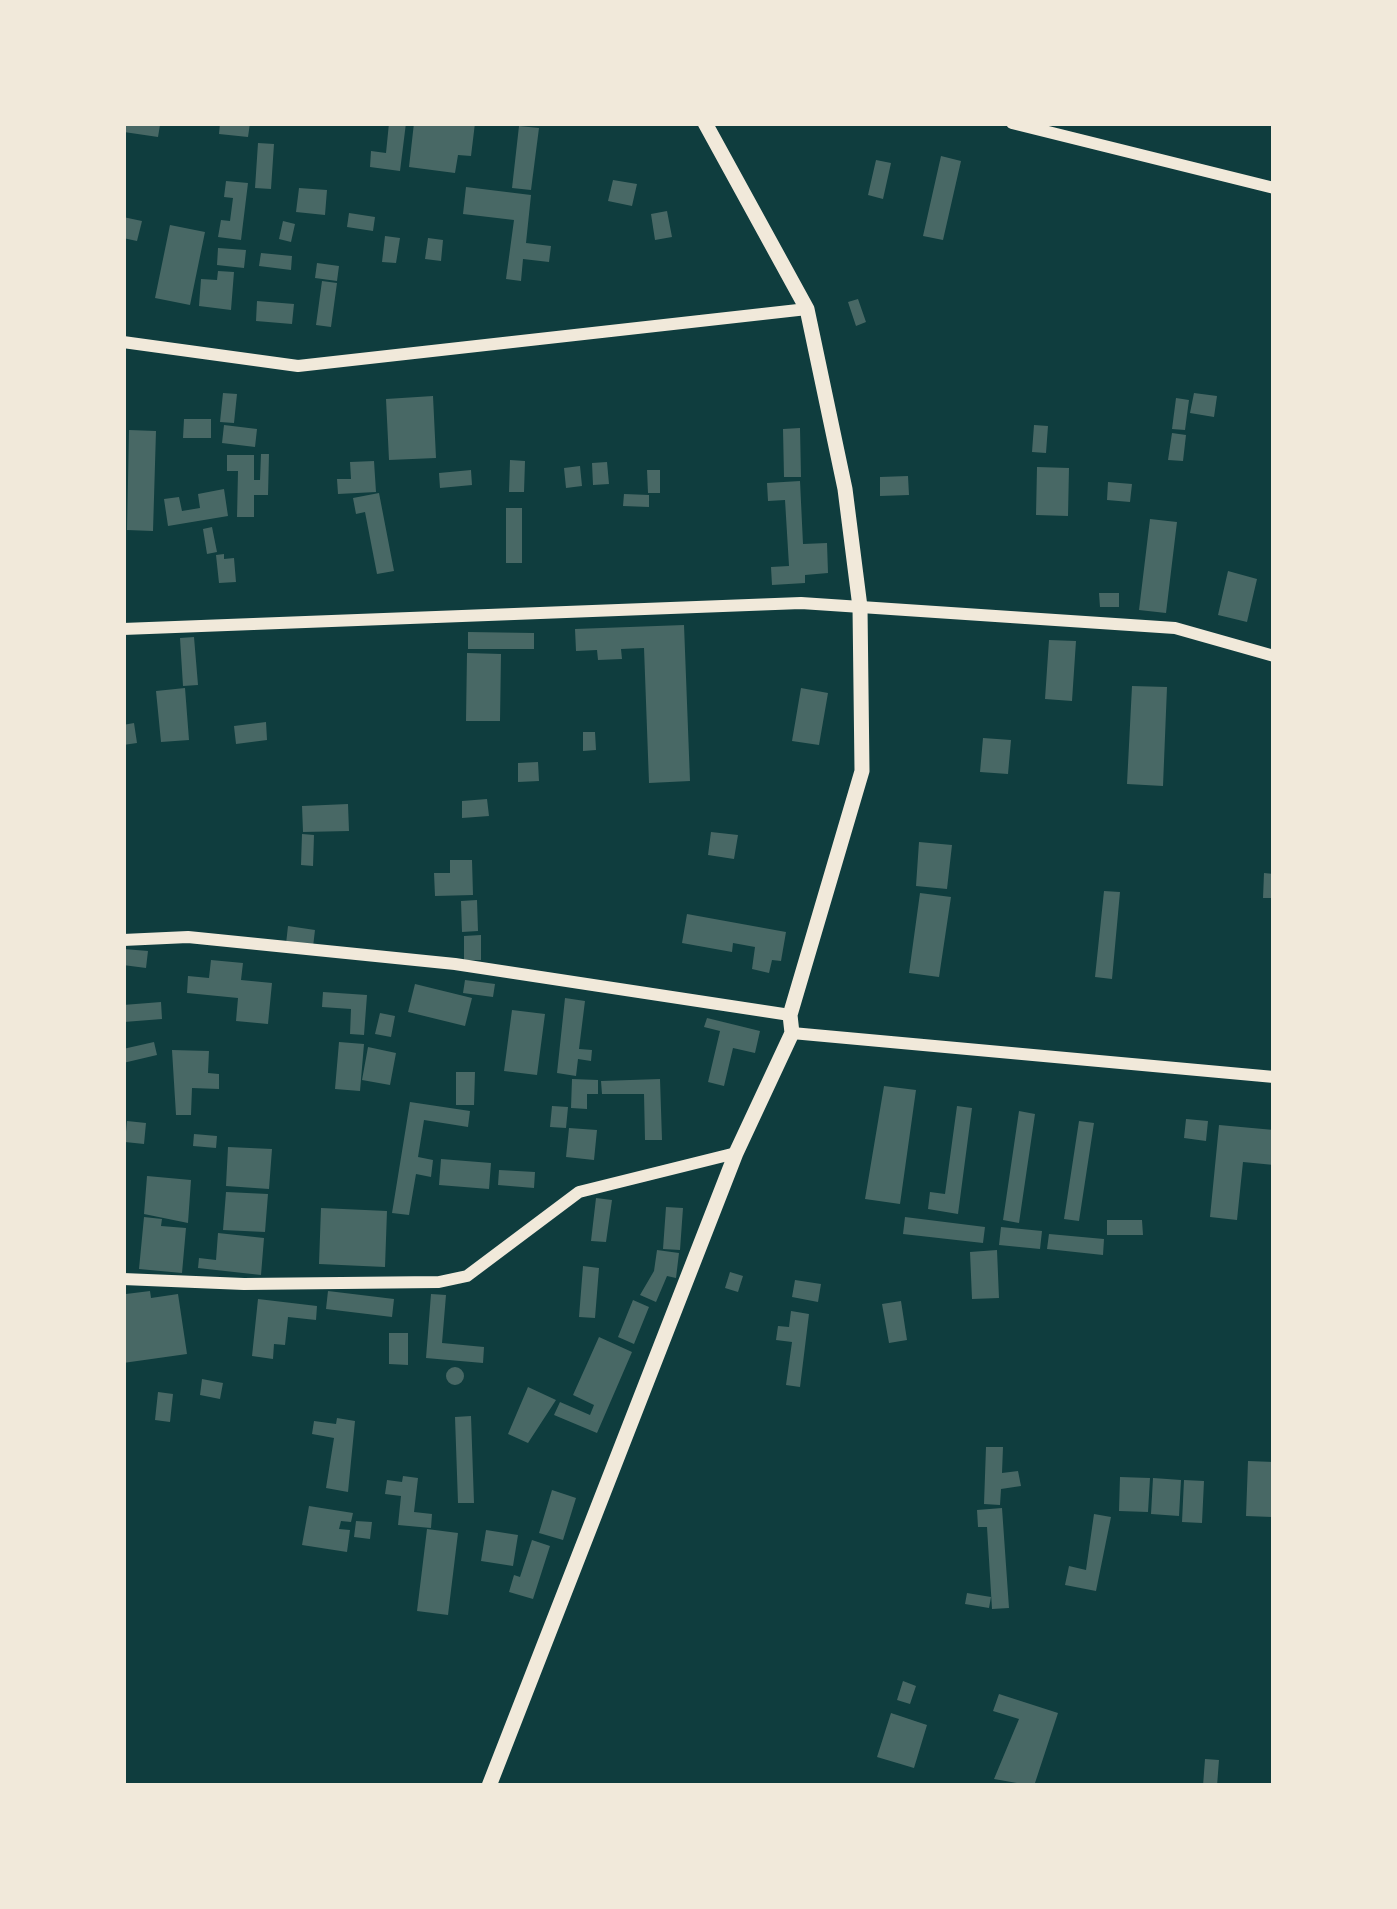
<!DOCTYPE html>
<html>
<head>
<meta charset="utf-8">
<style>
  body { margin:0 }
  #map { position:relative; width:1397px; height:1909px; overflow:hidden; background:#0f3d3e; font-family:"Crimson Pro",serif }
  canvas { display:block }
  .frame { position:absolute; inset:0; border:126px solid #f1e9da; pointer-events:none }
</style>
</head>
<body>
<div id="map">
<canvas width="1397" height="1909"></canvas>
<div class="frame"></div>
</div>
<script>
const c = document.querySelector('canvas').getContext('2d');
c.lineJoin = 'round';
function paint(path, color) { c.fillStyle = color; c.fill(path, 'evenodd'); }
const poly = rows => new Path2D(rows.map(r => 'M' + r).join(''));
function stroke(path, color, width, dash) { c.strokeStyle = color; c.lineWidth = width; c.lineCap = dash ? 'butt' : 'round'; c.setLineDash(dash || []); c.stroke(path); }
const building = poly([
  [125,123,160,125,158,137,124,132],
  [220,123,250,123,248,137,219,134],
  [389,123,406,123,400,171,370,167,371,151,386,153],
  [414,123,475,123,471,156,458,155,455,173,409,167],
  [519,126,539,128,531,190,512,188],
  [258,143,274,144,271,189,255,188],
  [941,156,961,161,943,240,923,236],
  [876,160,891,163,883,199,868,195],
  [613,180,637,184,632,206,608,201],
  [226,181,248,183,241,240,218,237,221,220,230,221,233,198,224,197],
  [466,187,531,195,526,243,551,246,549,262,523,259,521,281,506,279,514,220,463,214],
  [299,188,327,190,325,215,296,212],
  [667,211,672,237,655,240,651,214],
  [349,213,375,217,373,231,347,227],
  [123,217,142,221,137,241,123,238],
  [283,221,295,224,291,242,279,239],
  [170,225,205,232,190,305,155,298],
  [385,236,400,238,396,263,382,262],
  [428,238,443,240,441,261,425,259],
  [218,248,246,250,244,268,217,265],
  [261,253,292,256,291,270,259,266],
  [317,263,339,266,337,281,315,278],
  [218,271,234,272,231,310,199,306,201,279,217,280],
  [322,281,337,283,331,327,316,325],
  [858,299,866,322,856,326,848,302],
  [257,301,294,304,292,324,256,321],
  [223,393,237,394,234,423,220,422],
  [1194,393,1217,396,1214,417,1190,413],
  [433,396,436,458,389,460,386,399],
  [1176,398,1189,400,1185,430,1172,429],
  [184,419,211,419,211,438,183,438],
  [224,425,257,429,255,447,222,443],
  [1034,425,1048,426,1046,453,1032,452],
  [800,428,801,477,784,477,783,429],
  [129,430,156,431,153,531,127,530],
  [1172,433,1186,435,1183,461,1168,460],
  [261,454,269,454,268,495,254,495,254,517,237,517,238,471,227,471,227,455,254,455,254,480,260,480],
  [510,460,525,461,524,492,509,492],
  [374,461,376,492,338,494,337,479,351,479,350,462],
  [607,462,609,484,593,485,592,463],
  [580,466,582,486,566,488,564,468],
  [1037,467,1069,468,1068,516,1036,515],
  [471,470,472,485,440,488,439,473],
  [647,470,660,470,660,493,648,493],
  [908,476,909,495,880,496,880,477],
  [800,481,803,544,827,543,828,573,805,575,805,583,772,585,771,567,789,566,785,500,768,501,767,483],
  [1108,482,1132,484,1130,502,1107,500],
  [224,489,228,516,168,526,164,499,179,497,182,511,200,508,198,494],
  [379,493,394,571,377,574,365,512,356,514,353,498],
  [624,494,649,495,649,507,623,506],
  [506,508,522,508,522,563,506,563],
  [1150,519,1177,522,1166,613,1139,610],
  [212,527,217,552,207,554,203,529],
  [224,554,224,559,234,558,236,582,219,583,216,555],
  [1228,571,1257,579,1247,622,1218,615],
  [1099,593,1119,593,1119,607,1100,607],
  [684,625,690,781,649,783,644,648,621,649,622,659,598,660,597,650,576,651,575,629],
  [468,632,534,633,534,649,468,649],
  [194,637,198,685,183,686,180,638],
  [1049,640,1076,641,1072,701,1045,699],
  [467,653,501,654,500,721,466,721],
  [1132,686,1167,687,1163,786,1127,784],
  [185,688,189,740,161,742,156,691],
  [801,688,828,693,819,745,792,741],
  [266,722,267,740,236,744,234,726],
  [134,723,137,743,123,745,123,725],
  [583,732,595,732,596,750,583,751],
  [983,738,1011,740,1008,774,980,772],
  [538,762,539,781,518,782,518,763],
  [487,799,489,816,462,818,462,801],
  [348,804,349,831,303,832,302,806],
  [711,832,738,835,734,859,708,855],
  [302,834,314,835,313,866,301,865],
  [919,842,952,845,947,889,916,886],
  [450,860,472,860,473,895,435,896,434,873,450,873],
  [1264,873,1274,874,1274,898,1263,898],
  [1104,891,1120,892,1112,979,1095,977],
  [920,893,951,897,939,977,909,973],
  [477,900,478,931,462,932,461,901],
  [687,914,786,932,781,961,772,960,769,973,752,969,755,947,733,943,732,952,682,943],
  [288,926,315,930,313,947,286,944],
  [481,935,481,960,464,960,464,936],
  [124,949,148,951,146,968,123,965],
  [211,960,243,963,241,980,272,983,268,1024,236,1021,238,998,187,993,188,976,209,978],
  [465,980,495,984,493,997,463,993],
  [415,984,472,998,465,1026,408,1012],
  [323,992,367,995,364,1035,350,1034,351,1009,322,1007],
  [565,998,585,1001,579,1049,592,1050,591,1061,578,1059,576,1076,557,1073],
  [161,1002,162,1019,124,1022,123,1005],
  [512,1010,545,1014,537,1075,504,1071],
  [380,1013,395,1016,391,1037,375,1034],
  [707,1018,760,1031,755,1053,733,1048,724,1086,708,1082,720,1031,704,1027],
  [154,1042,157,1055,123,1063,123,1049],
  [339,1042,364,1044,360,1091,335,1089],
  [368,1047,396,1053,390,1085,362,1080],
  [172,1050,209,1051,208,1073,219,1074,219,1089,192,1088,191,1115,176,1115],
  [456,1072,475,1072,474,1105,456,1105],
  [572,1079,598,1080,598,1094,587,1094,587,1109,571,1108],
  [660,1079,662,1140,645,1140,644,1094,602,1094,601,1081],
  [884,1086,916,1090,900,1204,865,1199],
  [410,1102,470,1111,468,1127,424,1120,418,1157,433,1160,431,1177,416,1174,409,1215,392,1213],
  [552,1106,568,1107,566,1128,550,1127],
  [957,1106,972,1108,958,1214,928,1209,930,1192,945,1194],
  [1019,1111,1035,1114,1019,1223,1003,1220],
  [1186,1119,1208,1121,1206,1141,1184,1138],
  [127,1121,146,1123,144,1144,125,1142],
  [1079,1121,1094,1123,1079,1221,1064,1219],
  [1219,1125,1274,1130,1274,1165,1243,1162,1237,1220,1210,1217],
  [569,1128,597,1130,594,1160,566,1157],
  [194,1134,217,1136,216,1148,193,1146],
  [228,1147,272,1149,269,1189,226,1186],
  [441,1159,491,1163,489,1189,439,1185],
  [499,1170,535,1172,534,1188,498,1185],
  [147,1176,191,1180,188,1223,144,1214],
  [226,1192,268,1194,265,1232,223,1230],
  [596,1198,612,1200,606,1242,591,1241],
  [666,1207,683,1208,680,1250,663,1249],
  [321,1208,387,1211,385,1267,319,1264],
  [144,1217,162,1219,161,1226,186,1228,182,1273,139,1269],
  [905,1217,985,1227,983,1243,903,1234],
  [1107,1220,1142,1220,1143,1235,1107,1235],
  [1001,1227,1042,1231,1040,1249,999,1245],
  [218,1233,264,1238,261,1275,198,1268,199,1258,216,1260],
  [1049,1234,1104,1239,1103,1255,1047,1249],
  [657,1250,679,1253,676,1278,667,1276,656,1302,640,1295,654,1271],
  [997,1250,999,1298,972,1299,970,1252],
  [583,1266,599,1268,595,1318,579,1317],
  [730,1272,743,1276,738,1292,725,1288],
  [795,1280,821,1284,818,1302,792,1297],
  [150,1291,151,1298,178,1294,187,1354,123,1363,123,1302,126,1294],
  [328,1291,394,1299,392,1317,326,1309],
  [431,1294,446,1295,442,1343,484,1347,483,1363,426,1358],
  [258,1299,317,1306,316,1320,288,1317,285,1345,274,1344,273,1359,252,1356],
  [633,1300,649,1307,634,1344,618,1337],
  [901,1301,907,1340,889,1343,882,1304],
  [791,1311,809,1314,800,1387,786,1385,792,1342,776,1340,778,1326,789,1327],
  [389,1333,408,1333,408,1365,389,1364],
  [599,1337,632,1352,597,1433,554,1415,560,1402,590,1415,594,1405,573,1395],
  '446 1376a9 9 0 1 1 18 0a9 9 0 1 1-18 0Z',
  [202,1379,223,1383,220,1399,200,1395],
  [528,1387,556,1400,528,1443,508,1434],
  [158,1392,173,1394,170,1422,155,1420],
  [471,1416,474,1503,458,1503,455,1417],
  [337,1418,355,1421,348,1492,326,1488,334,1438,312,1434,314,1421,336,1424],
  [986,1447,1003,1447,1002,1473,1018,1471,1021,1486,1001,1489,1000,1505,984,1504],
  [1248,1461,1274,1462,1272,1517,1246,1516],
  [403,1476,418,1478,414,1512,432,1514,431,1528,398,1525,401,1496,385,1494,387,1480,402,1482],
  [1120,1477,1150,1478,1148,1512,1119,1511],
  [1153,1478,1181,1480,1179,1516,1151,1514],
  [1184,1480,1204,1481,1202,1523,1182,1522],
  [552,1490,576,1498,563,1540,539,1533],
  [309,1506,353,1513,351,1522,341,1521,339,1529,350,1530,347,1552,302,1545],
  [1002,1508,1009,1608,992,1609,987,1527,978,1527,977,1510],
  [1094,1514,1111,1517,1096,1591,1065,1585,1069,1566,1086,1570],
  [356,1521,372,1522,370,1539,354,1537],
  [427,1529,458,1533,448,1615,417,1611],
  [486,1530,518,1535,513,1566,481,1561],
  [532,1540,550,1546,533,1599,509,1592,514,1575,520,1577],
  [967,1593,991,1597,989,1608,965,1604],
  [903,1681,916,1686,910,1704,897,1700],
  [999,1694,1058,1713,1034,1786,994,1779,1019,1719,993,1711],
  [891,1713,927,1725,914,1768,877,1757],
  [1205,1759,1219,1760,1217,1786,1203,1786]
]);
const minor = poly([
  [1012,123,1274,188],
  [123,342,298,366,807,309],
  [123,629,801,603,1175,628,1274,656],
  [123,940,188,937,455,964,790,1015],
  [792,1033,1274,1077],
  [123,1279,244,1284,439,1282,467,1276,579,1192,736,1153]
]);
const tertiary = poly([
  [489,1786,736,1153,792,1033,790,1015,862,771,860,607,845,489,807,309,705,123]
]);
paint(building, '#486865');
stroke(minor, '#f1e9da', 12);
stroke(tertiary, '#f1e9da', 15);
</script>
</body>
</html>
